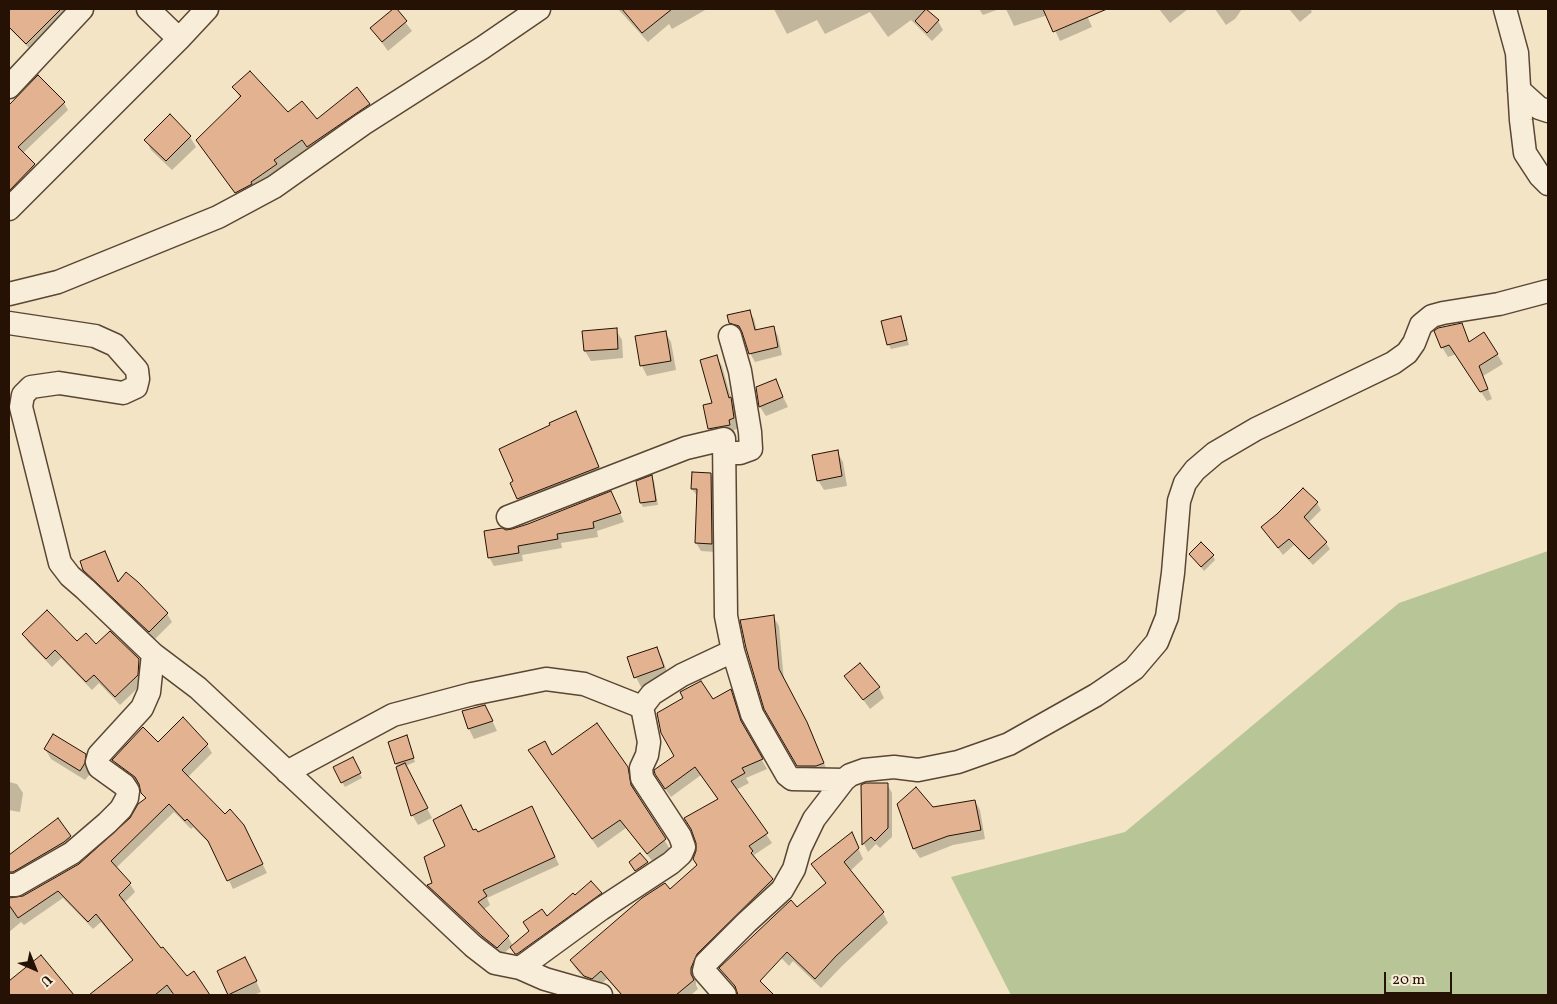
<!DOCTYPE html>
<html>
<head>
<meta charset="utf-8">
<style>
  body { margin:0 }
  #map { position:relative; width:1557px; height:1004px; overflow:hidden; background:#f3e4c5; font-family:Vollkorn,serif }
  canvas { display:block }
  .frame { position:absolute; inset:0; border:10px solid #261204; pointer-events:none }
  .north { position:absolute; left:10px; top:944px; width:50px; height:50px; -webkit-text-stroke:4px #f7edd9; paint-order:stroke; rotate:136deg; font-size:14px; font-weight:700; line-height:20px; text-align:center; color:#261204 }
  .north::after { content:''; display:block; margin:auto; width:18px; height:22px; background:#261204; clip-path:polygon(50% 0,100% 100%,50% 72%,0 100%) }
  .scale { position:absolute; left:1384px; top:972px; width:68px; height:22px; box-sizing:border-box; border:2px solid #261204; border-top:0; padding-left:6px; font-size:15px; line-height:18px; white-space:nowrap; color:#261204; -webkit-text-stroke:4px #f7edd9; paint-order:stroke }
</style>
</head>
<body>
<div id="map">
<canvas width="1557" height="1004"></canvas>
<div class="frame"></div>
<div class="north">U</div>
<div class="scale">20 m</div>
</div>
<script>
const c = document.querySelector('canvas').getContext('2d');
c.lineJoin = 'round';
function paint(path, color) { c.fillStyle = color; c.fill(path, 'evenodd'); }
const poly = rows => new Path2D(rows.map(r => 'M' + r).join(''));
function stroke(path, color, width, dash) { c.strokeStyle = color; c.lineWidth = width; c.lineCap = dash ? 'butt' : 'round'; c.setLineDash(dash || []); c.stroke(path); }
const green = poly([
  [1548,551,1548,995,1011,995,951,877,1125,832,1399,603]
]);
const shadow = poly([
  [9,9,68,9,29,48,9,28],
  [395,9,412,31,388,51,371,28],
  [618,9,707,9,672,29,669,24,648,42],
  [774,9,926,9,938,21,943,30,932,41,911,20,888,37,870,12,825,34,817,20,787,34],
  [979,9,999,9,983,15],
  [1006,9,1084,9,1092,27,1060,41,1048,15,1014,26],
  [1159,9,1188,9,1170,23],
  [1215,9,1242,9,1235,19,1226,25],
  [1289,9,1310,9,1312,12,1300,22],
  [38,77,64,103,68,110,23,153,34,165,38,172,9,202,9,107],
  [234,88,288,113,317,121,369,104,375,114,314,156,308,148,279,170,242,202,198,141,240,98],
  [170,116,190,137,196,147,172,170,151,150,146,140],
  [749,311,754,319,757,331,773,327,778,336,782,355,755,362,750,353,744,334,735,331,730,323],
  [901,317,909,345,891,349,888,344],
  [1461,325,1470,343,1497,354,1503,364,1483,376,1492,399,1487,401,1456,354,1448,357,1442,347],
  [616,330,622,340,623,358,591,361,585,351],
  [665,332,671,342,676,370,647,376,642,366,637,337],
  [716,356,722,366,732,401,736,408,739,428,734,430,735,435,715,439,710,429,704,406,714,404],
  [775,380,788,407,766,416,760,407,757,387],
  [575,413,593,449,591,449,604,477,524,508,511,483],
  [837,452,843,462,847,486,824,490,818,480],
  [711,474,715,482,716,552,701,551,696,543,698,497,692,489],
  [652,477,654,481,658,505,643,507,641,503],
  [615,502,624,522,597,531,598,537,561,543,562,548,522,555,523,561,494,566,489,557,506,531],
  [1317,503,1321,510,1308,523,1326,543,1330,549,1313,565,1294,545,1283,555,1262,527],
  [105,552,119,583,167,614,172,622,154,640,90,579,84,569],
  [1190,554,1213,556,1215,560,1204,571],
  [773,616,779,626,784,681,812,733,828,773,804,775,765,708],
  [23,634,96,645,138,660,143,669,142,684,120,705,99,683,92,690,61,658,52,667,28,642],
  [656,648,662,658,669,677,641,687,636,677],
  [846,676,879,688,884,698,870,709],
  [730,690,735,699,745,731,767,769,746,778,749,783,736,790,772,843,754,855,757,860,756,862,772,880,777,889,696,978,696,985,698,989,691,995,621,995,607,979,597,987,590,985,576,969,571,961,670,890,698,866,718,800,701,775,671,797,661,783,675,756,713,701],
  [463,711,490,716,497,731,474,739,469,729],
  [183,719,207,745,212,753,187,778,225,816,248,835,267,873,233,889,213,847,193,827,191,829,174,812,116,868,130,884,135,892,124,903,161,950,186,977,194,973,208,995,175,995,173,992,169,995,96,995,94,992,133,961,101,922,93,929,63,898,24,925,21,922,9,932,9,899,22,898,79,865,117,833,146,799,141,786,118,769,114,760,158,744],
  [409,741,415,762,405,766,432,818,418,825,413,816,396,763],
  [45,749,85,755,90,765,90,774,85,780,51,759],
  [552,757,627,767,633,777,635,794,670,849,653,862,626,828,598,848,535,759],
  [352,759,362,778,345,787,334,768],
  [9,782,17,784,23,793,20,812,9,810],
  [887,784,892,793,892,837,880,848,876,844,868,852,864,844,863,786],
  [975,801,980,810,985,839,953,845,920,858,914,849,898,804,933,809],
  [536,816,559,865,487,898,490,905,483,910,508,937,513,946,574,896,600,894,605,902,521,962,511,947,502,955,488,944,433,893,429,885,434,883,473,831,478,834],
  [58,820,75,845,9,882,9,854,10,855],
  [852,834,863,859,849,872,883,913,888,923,842,966,821,988,793,961,789,966,766,942,797,909,827,884],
  [41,956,71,995,9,995,9,983],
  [250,968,261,992,254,995,230,995,218,971]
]);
const building = poly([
  [9,9,61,9,26,44,9,27,9,9],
  [393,9,397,9,407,21,382,42,370,28,393,9],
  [622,9,672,9,642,33,622,9],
  [926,9,939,20,927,33,915,21,926,9],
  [1043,9,1107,9,1053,32,1043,9],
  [250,71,288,112,302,101,317,119,357,87,370,104,307,147,302,140,274,160,277,164,251,182,252,184,235,193,196,140,241,96,232,87,250,71],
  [38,75,65,102,18,147,35,164,9,191,9,105,38,75],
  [170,114,191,136,166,161,144,140,170,114],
  [750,310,755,330,774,326,778,347,749,354,742,332,739,326,729,323,727,315,750,310],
  [901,316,907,340,887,345,881,321,901,316],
  [1462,323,1469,342,1484,332,1498,354,1479,366,1488,389,1480,392,1449,345,1441,348,1434,331,1438,328,1462,323],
  [617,328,618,349,584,351,582,331,617,328],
  [666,331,671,361,640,366,635,336,666,331],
  [717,355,729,398,731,397,734,418,729,420,730,425,708,429,703,405,712,403,700,360,717,355],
  [776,379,783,397,759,407,756,387,776,379],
  [576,411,599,467,517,499,510,483,513,481,499,449,550,425,549,423,576,411],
  [838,450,842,476,817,481,812,455,838,450],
  [692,472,711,473,712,544,695,543,697,489,691,489,692,472],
  [652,475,656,501,640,503,636,481,652,475],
  [1303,488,1318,502,1304,517,1327,542,1309,559,1289,539,1278,548,1261,527,1277,514,1303,488],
  [611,491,621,513,593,522,594,528,557,534,558,539,518,546,519,553,488,558,484,531,502,528,506,530,512,529,528,524,611,491],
  [1201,542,1214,555,1201,567,1189,554,1201,542],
  [105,551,118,582,126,572,138,582,168,613,149,632,83,570,80,561,105,551],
  [47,610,77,641,86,633,96,644,110,631,139,659,138,675,115,697,94,675,86,682,55,650,46,659,22,634,47,610],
  [774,615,779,669,807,722,824,763,816,766,797,766,764,709,746,648,740,620,774,615],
  [657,647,664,667,634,678,627,657,657,647],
  [860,663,880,687,863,700,844,676,860,663],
  [701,681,713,699,731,689,741,721,763,759,742,768,745,773,731,781,768,833,749,846,753,851,751,853,773,879,697,954,691,968,691,974,694,980,676,995,622,995,601,971,592,979,584,976,570,960,642,898,665,883,670,889,697,865,693,859,696,851,696,843,691,829,684,818,718,799,695,767,665,789,655,774,654,770,674,756,661,733,657,713,683,698,680,692,701,681],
  [485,705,493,721,468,729,462,711,485,705],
  [183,717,208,744,182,770,225,814,230,809,244,825,263,864,227,881,208,841,187,819,185,821,169,804,111,861,131,883,119,895,161,948,163,947,187,976,194,971,210,995,174,995,167,985,155,995,89,995,133,960,96,914,88,922,58,891,18,918,9,905,9,898,23,896,79,864,130,818,138,804,146,798,141,793,139,784,135,777,112,760,143,727,158,742,183,717],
  [597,723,628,767,631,785,666,839,647,854,620,820,592,839,528,750,545,741,552,755,597,723],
  [53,734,86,754,85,763,80,771,44,749,53,734],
  [407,735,414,758,395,764,388,742,407,735],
  [353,757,361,773,341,783,333,767,353,757],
  [405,763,428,808,411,816,396,767,405,763],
  [865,783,888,783,888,828,875,841,871,837,862,845,861,785,865,783],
  [916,787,933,807,975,800,981,830,948,836,913,849,897,804,916,787],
  [461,805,473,830,476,829,478,832,532,806,555,857,483,890,487,896,478,902,509,936,497,948,482,936,427,885,432,883,424,857,445,846,433,820,461,805],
  [58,818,71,836,64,842,13,872,9,872,9,855,58,818],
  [852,832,859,848,844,862,884,912,836,956,815,979,787,952,760,981,774,995,738,995,735,986,719,968,791,900,797,907,826,883,811,864,852,832],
  [640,853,648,862,635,871,629,862,640,853],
  [591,881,602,893,517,954,515,954,510,947,529,931,523,922,542,909,547,916,573,893,575,895,591,881],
  [41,955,74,995,9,995,9,981,41,955],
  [245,957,257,981,228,995,217,971,245,957]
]);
const minor = poly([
  [148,9,179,39],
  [1505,9,1517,53,1521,120,1525,153,1540,176,1548,184],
  [9,87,82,9],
  [1519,90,1539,108,1548,111],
  [9,209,179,39,207,9],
  [9,294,58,282,218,217,274,187,363,124,482,48,539,9],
  [9,323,95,336,115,345,137,370,138,379,136,387,123,393,59,383,31,387,23,395,21,407,60,563,70,576,85,589,153,654,198,688,473,946,495,963,520,968,545,979,601,995],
  [725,453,740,453,751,449,750,432,740,371,730,336],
  [508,517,686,448,724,439,726,616,733,651,752,714,787,775,792,779,844,780,814,819,800,848,794,869,782,890,747,922,706,963,704,971,725,995],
  [287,772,393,715,472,694,546,679,584,684,642,707],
  [844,780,850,775,864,770,894,767,918,770,958,762,1009,744,1096,695,1134,669,1157,642,1167,617,1173,573,1179,501,1185,483,1195,470,1215,453,1256,429,1393,363,1407,353,1414,343,1421,325,1432,316,1443,313,1499,304,1548,291],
  [9,885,16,885,72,853,107,823,121,809,127,798,128,791,124,785,99,767,97,762,99,755,142,708,149,692,153,654],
  [520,968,601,909,671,863,681,854,684,847,680,836,642,778,641,768,647,755,649,742,642,707,652,694,682,675,733,651]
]);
paint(green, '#b7c597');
paint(shadow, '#0003');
paint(building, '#e3b391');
stroke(building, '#261204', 1);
stroke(minor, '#594634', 25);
stroke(minor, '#f7edd9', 22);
</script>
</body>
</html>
